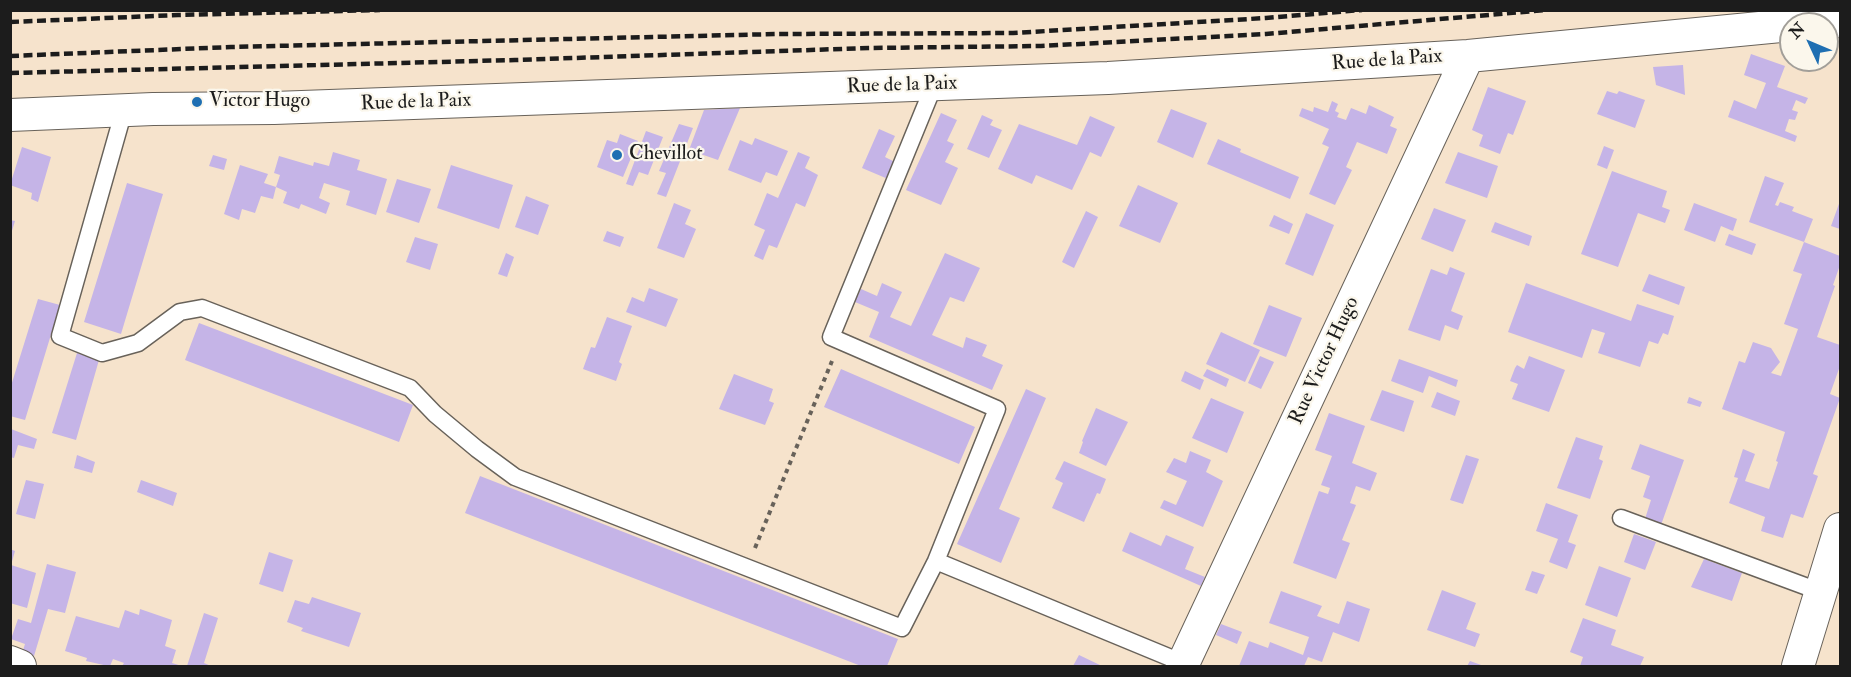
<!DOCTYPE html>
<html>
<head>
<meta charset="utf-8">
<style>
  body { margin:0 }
  #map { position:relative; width:1851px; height:677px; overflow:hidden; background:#f6e3cc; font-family:"IM FELL Double Pica",serif }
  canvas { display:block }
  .frame { position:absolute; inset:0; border:12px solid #1c1c1c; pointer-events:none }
  .north { position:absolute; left:1779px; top:12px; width:60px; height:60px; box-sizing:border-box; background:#fbf7ec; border:2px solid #a29f99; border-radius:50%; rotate:314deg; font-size:16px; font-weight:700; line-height:24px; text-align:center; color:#1c1c1c }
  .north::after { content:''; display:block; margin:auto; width:21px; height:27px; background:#1f6fb2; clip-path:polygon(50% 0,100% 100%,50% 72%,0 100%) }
</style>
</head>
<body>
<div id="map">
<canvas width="1851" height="677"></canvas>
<div class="frame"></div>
<div class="north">N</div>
</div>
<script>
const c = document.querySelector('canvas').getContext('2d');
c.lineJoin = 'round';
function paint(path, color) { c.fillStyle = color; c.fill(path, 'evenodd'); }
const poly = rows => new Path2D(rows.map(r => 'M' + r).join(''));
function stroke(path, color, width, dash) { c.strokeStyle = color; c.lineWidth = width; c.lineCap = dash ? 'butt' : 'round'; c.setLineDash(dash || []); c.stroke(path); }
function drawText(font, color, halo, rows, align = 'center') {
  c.font = font + ' "IM FELL Double Pica",serif'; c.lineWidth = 4.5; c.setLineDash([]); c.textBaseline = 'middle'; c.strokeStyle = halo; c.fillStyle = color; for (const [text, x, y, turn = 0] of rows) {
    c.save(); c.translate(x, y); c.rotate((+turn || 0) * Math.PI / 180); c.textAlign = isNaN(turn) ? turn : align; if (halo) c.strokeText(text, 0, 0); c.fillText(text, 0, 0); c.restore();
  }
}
const building = poly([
  [1751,54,1785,66,1777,87,1808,98,1805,104,1796,100,1792,110,1798,112,1795,120,1789,119,1785,131,1797,136,1795,142,1728,117,1734,100,1756,109,1766,83,1744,75],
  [1683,65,1685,95,1656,85,1653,67],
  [1488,87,1526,101,1513,135,1508,133,1500,154,1479,146,1483,135,1472,130],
  [1607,91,1617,94,1619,91,1645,100,1635,128,1597,114],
  [1332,101,1338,104,1335,111,1339,113,1337,117,1346,120,1351,108,1366,114,1369,105,1394,117,1390,126,1397,129,1387,154,1357,142,1346,167,1352,170,1335,205,1309,194,1329,147,1322,144,1329,129,1299,116,1302,108,1313,112,1314,107,1328,112],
  [740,108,718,160,689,150,704,110],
  [1171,109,1207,123,1193,158,1157,142],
  [941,113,957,120,947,141,954,144,945,162,958,168,941,205,906,190],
  [982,115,993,120,990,125,1002,130,989,158,967,149],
  [1090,116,1115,127,1101,157,1090,152,1072,190,1036,175,1032,184,998,169,1019,124,1077,145],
  [679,124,693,128,666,197,657,194,666,173,659,171],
  [879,129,895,136,885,157,895,162,888,179,862,168],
  [646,131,663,137,648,175,639,172,633,186,626,184],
  [620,134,638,141,623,177,597,167,607,140,617,143],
  [755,138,788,151,777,176,766,172,761,183,728,170,740,140,752,145],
  [1218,139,1241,149,1240,152,1299,177,1290,199,1207,164],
  [1604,146,1614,150,1607,169,1597,165],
  [22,147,51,157,38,202,31,199,32,193,10,185],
  [333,152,360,160,357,170,387,179,376,215,346,205,350,191,324,183,319,198,330,203,326,214,301,204,299,209,283,203,287,192,276,187,280,175,274,173,279,156,313,166,314,162,329,166],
  [798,152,810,157,805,168,818,175,805,207,796,203,777,248,769,245,763,260,754,256,765,230,754,225,767,193,778,198],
  [1458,152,1498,166,1487,198,1445,183],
  [213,155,227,159,224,170,209,166],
  [240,165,268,174,264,183,276,187,273,199,261,196,255,213,242,209,239,220,224,214],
  [451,165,513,185,499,229,437,208],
  [1612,171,1667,191,1662,207,1670,210,1665,223,1638,213,1618,267,1581,254],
  [1765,176,1784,183,1775,205,1778,206,1780,202,1794,207,1792,211,1813,219,1804,242,1749,222],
  [397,179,431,189,419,223,386,212],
  [127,183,163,194,121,334,84,322],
  [1138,185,1178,203,1160,243,1119,226],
  [526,196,549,205,538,235,515,227],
  [1840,201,1840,229,1831,226],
  [674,203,691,210,685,224,696,229,684,258,657,248],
  [1694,203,1737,219,1733,231,1721,226,1715,242,1684,230],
  [1434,208,1466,220,1453,252,1421,239],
  [1086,211,1098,217,1074,268,1062,262],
  [1306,213,1334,225,1313,276,1285,264],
  [1274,215,1293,224,1289,234,1269,226],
  [10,220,15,221,11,234,10,234],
  [1495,222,1532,236,1529,246,1491,232],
  [607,231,624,237,620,247,603,241],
  [1729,234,1756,244,1752,255,1725,245],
  [415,237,438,244,430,270,406,262],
  [1804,242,1840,256,1840,265,1833,285,1835,286,1817,337,1840,345,1840,366,1830,394,1840,398,1813,474,1818,476,1803,518,1791,514,1783,538,1761,531,1765,517,1729,503,1738,478,1734,477,1743,449,1755,454,1745,481,1769,489,1778,462,1776,461,1785,432,1722,409,1739,361,1745,363,1753,342,1771,348,1780,362,1771,373,1781,376,1798,329,1784,324,1802,274,1793,271],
  [506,253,514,257,507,277,498,274],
  [945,253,980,268,964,302,950,297,932,335,963,348,966,337,987,345,982,356,1003,365,992,390,869,337,879,312,855,302,861,289,877,296,882,283,902,292,890,317,911,326],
  [1450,267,1465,273,1451,311,1463,316,1458,330,1445,325,1440,341,1408,330,1431,269,1447,275],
  [1649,274,1685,287,1679,305,1642,291],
  [1526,283,1631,321,1637,304,1674,316,1668,335,1663,333,1658,344,1649,341,1640,367,1598,353,1605,333,1592,329,1582,358,1508,332],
  [649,288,678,299,666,327,626,312,632,297,644,302],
  [38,299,60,305,25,420,10,416,10,389],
  [1269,305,1302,318,1286,357,1253,344],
  [607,317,632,326,619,362,622,364,616,381,583,369,591,347,595,348],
  [199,323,413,405,399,442,185,360],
  [1221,332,1260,350,1245,382,1206,364],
  [77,353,99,360,76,440,52,433],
  [1260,356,1274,362,1261,389,1248,383],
  [1529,356,1565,370,1549,412,1512,399,1518,384,1510,381,1515,368,1517,365,1524,369],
  [1399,359,1458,380,1456,387,1429,376,1423,393,1391,381],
  [841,369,975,427,959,464,824,407],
  [1207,369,1229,379,1226,387,1203,376],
  [1185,371,1204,380,1200,390,1181,381],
  [734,374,773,389,769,401,774,403,765,425,719,409],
  [1026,389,1046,398,999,509,1020,518,1001,563,957,544],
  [1382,390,1414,401,1404,432,1370,420],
  [1437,392,1460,401,1455,416,1431,407],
  [1689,397,1702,402,1700,407,1687,403],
  [1211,398,1244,412,1227,453,1192,438],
  [1096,408,1128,422,1106,466,1079,453,1083,442,1082,441],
  [1329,413,1365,426,1352,463,1377,473,1370,491,1356,486,1350,503,1356,505,1342,540,1350,543,1336,579,1293,563,1319,491,1328,494,1330,488,1321,485,1332,456,1315,450],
  [11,429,37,439,34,449,18,445,14,458,10,457],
  [1576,437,1603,446,1599,459,1603,461,1590,499,1557,488],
  [1640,444,1684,460,1661,525,1645,519,1651,500,1643,497,1650,476,1631,469],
  [1190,451,1211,460,1206,472,1223,481,1203,527,1160,508,1164,500,1176,505,1187,481,1166,472,1174,458,1186,463],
  [77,455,95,462,92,473,74,468],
  [1466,455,1479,459,1463,504,1450,500],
  [1064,461,1106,479,1100,494,1097,493,1084,522,1052,508,1063,483,1055,479],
  [480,476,898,639,887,666,861,666,465,513],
  [26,480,44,484,35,519,16,514],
  [141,480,177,493,173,506,137,492],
  [1546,503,1578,515,1568,542,1576,545,1567,569,1549,562,1558,539,1536,531],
  [1130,532,1161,546,1166,535,1194,547,1185,569,1205,577,1201,586,1122,551],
  [1634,534,1656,542,1645,570,1624,562],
  [10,549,15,551,11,565,36,573,27,608,10,603],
  [269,552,293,560,283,592,259,584],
  [1704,559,1742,573,1732,601,1691,587],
  [47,564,76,572,65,613,48,609,34,656,23,650,25,644,11,639,18,619,31,623],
  [1599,566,1631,578,1617,617,1585,605],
  [1532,571,1545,575,1537,594,1525,590],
  [1442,590,1476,603,1466,629,1480,634,1475,647,1427,630],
  [1281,591,1322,606,1317,616,1339,624,1347,601,1370,609,1359,642,1333,632,1322,662,1308,657,1304,666,1239,666,1249,641,1268,648,1270,642,1303,655,1309,637,1269,623],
  [312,597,361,613,349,647,301,631,303,628,287,622,295,600,309,604],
  [140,609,172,620,165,646,176,650,172,663,182,666,122,666,124,663,113,659,110,666,108,666,86,661,87,658,65,651,76,616,119,628,125,610,139,615],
  [204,613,218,618,204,663,211,666,187,666],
  [1583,618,1616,630,1611,645,1644,657,1640,666,1580,666,1583,657,1570,652],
  [1221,624,1242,632,1237,644,1216,635],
  [1079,655,1102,666,1073,666],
  [1470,661,1484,666,1467,666]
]);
const path = poly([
  [755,548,832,361]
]);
const service = poly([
  [124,110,60,336,102,353,138,343,180,312,202,308,410,388,435,414,477,449,515,477,902,628,936,561,997,409,831,337,934,85],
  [1621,518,1821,592],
  [936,561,1183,663]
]);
const minor = poly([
  [1802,24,1840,21],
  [10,115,153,109,274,108,1108,78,1468,56,1791,25],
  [10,662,20,666],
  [1182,666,1468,56],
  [1798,666,1840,529]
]);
const rail = poly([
  [10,22,178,15,380,10],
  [10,56,231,47,778,34,1013,33,1266,18,1362,10],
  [10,73,515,60,869,48,1041,46,1266,34,1546,10]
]);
const markers = [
  [197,102,6,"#1f6fb2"],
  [617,155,6,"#1f6fb2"]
];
const streetNames = [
  ["Rue de la Paix",1387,61,-4],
  ["Rue de la Paix",902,86,-2],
  ["Rue de la Paix",416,103,-2],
  ["Rue Victor Hugo",1325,361,-65]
];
const poiNames = [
  ["Victor Hugo",209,102],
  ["Chevillot",629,155]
];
paint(building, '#c5b4e7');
stroke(service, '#68625a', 19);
stroke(minor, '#68625a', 34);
stroke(path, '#68625a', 4, [4.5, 4.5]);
stroke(service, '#fff', 16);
stroke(minor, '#fff', 32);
stroke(rail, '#1c1c1c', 4.5, [9, 4.5]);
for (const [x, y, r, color] of markers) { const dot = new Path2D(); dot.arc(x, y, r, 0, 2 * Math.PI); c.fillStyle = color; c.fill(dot); stroke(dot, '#fbf7ec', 2); }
drawText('20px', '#1c1c1c', '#fbf7ec', streetNames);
drawText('20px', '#1c1c1c', '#fbf7ec', poiNames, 'left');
</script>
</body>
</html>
